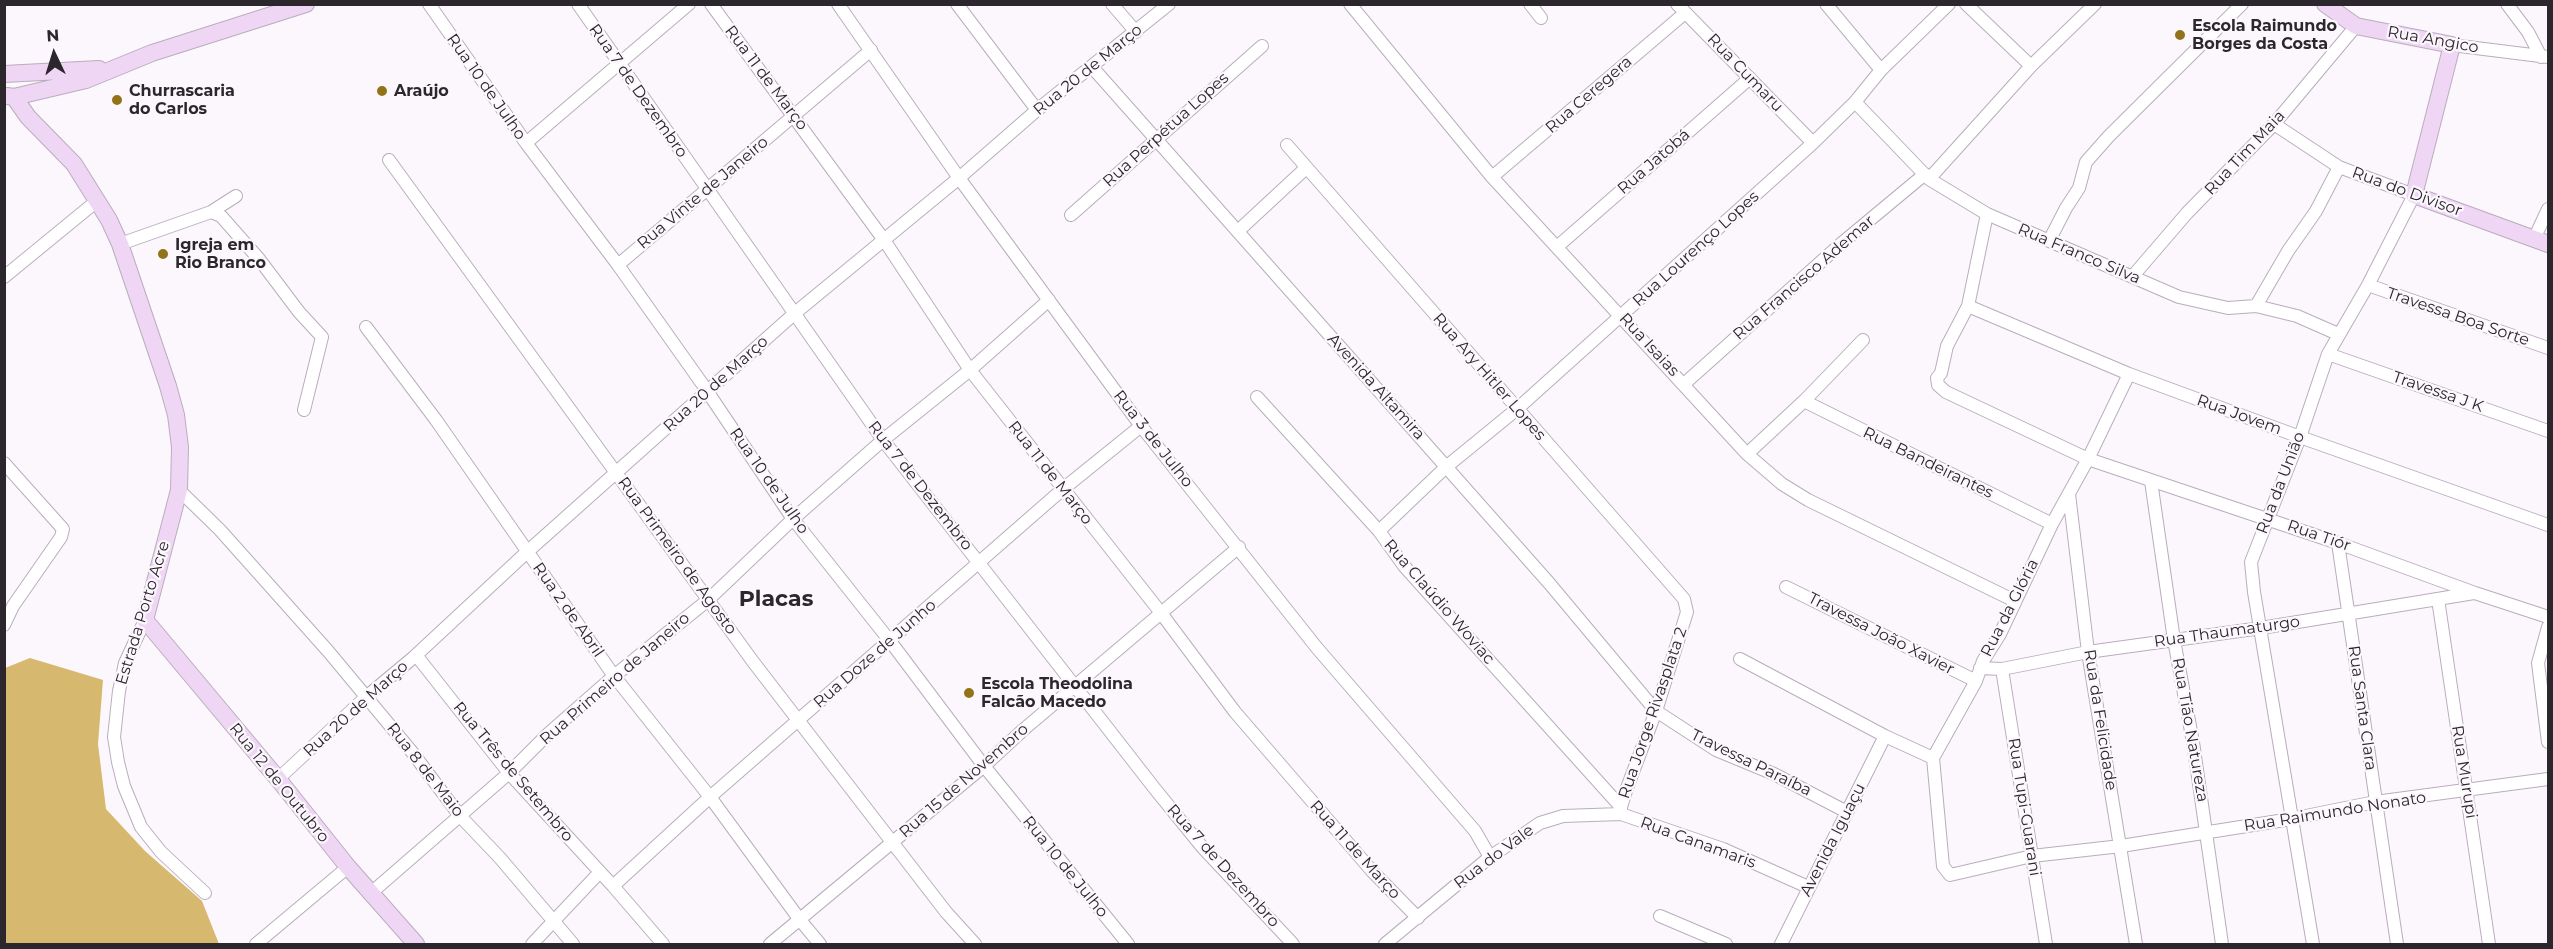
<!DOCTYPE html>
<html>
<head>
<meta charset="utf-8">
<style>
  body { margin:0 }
  #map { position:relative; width:2553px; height:949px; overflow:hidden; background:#fcf7fd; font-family:Montserrat,sans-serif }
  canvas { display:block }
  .frame { position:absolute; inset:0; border:6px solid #2c272d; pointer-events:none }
  .north { position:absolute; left:24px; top:24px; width:60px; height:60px; -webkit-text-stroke:4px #fcf7fd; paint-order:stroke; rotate:356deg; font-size:16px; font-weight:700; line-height:24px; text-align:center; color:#2c272d }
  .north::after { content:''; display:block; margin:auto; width:21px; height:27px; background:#2c272d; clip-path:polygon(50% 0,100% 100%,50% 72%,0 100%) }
</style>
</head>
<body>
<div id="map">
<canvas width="2553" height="949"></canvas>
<div class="frame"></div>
<div class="north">N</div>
</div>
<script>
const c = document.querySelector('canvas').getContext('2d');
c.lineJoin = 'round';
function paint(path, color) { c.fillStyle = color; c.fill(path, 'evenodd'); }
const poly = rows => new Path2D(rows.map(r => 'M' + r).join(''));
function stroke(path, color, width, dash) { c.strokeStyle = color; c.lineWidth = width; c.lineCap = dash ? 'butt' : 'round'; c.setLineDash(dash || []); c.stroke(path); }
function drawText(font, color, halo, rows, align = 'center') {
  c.font = font + ' Montserrat,sans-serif'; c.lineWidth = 4.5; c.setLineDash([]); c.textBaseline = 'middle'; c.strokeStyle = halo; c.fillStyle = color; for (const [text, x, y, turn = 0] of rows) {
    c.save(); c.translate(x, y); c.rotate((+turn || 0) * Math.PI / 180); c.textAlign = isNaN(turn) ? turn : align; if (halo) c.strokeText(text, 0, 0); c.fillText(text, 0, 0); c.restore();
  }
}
const forest = poly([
  [30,658,103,680,98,744,106,809,145,851,202,901,219,944,5,944,5,668]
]);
const street = poly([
  [429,4,526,143,618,265,703,385,793,519,890,641,984,766,1128,944],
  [578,4,883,440,1155,789,1203,848,1293,944],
  [711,4,884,240,970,370,1161,613,1235,712,1372,871,1418,918],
  [838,4,959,178,1141,426,1317,648,1475,831,1490,857],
  [957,4,1037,110],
  [1112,4,1136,32],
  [1350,4,1492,177,1747,454,1782,484,1808,500,2015,601],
  [1530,4,1541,18],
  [1677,4,1813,143],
  [1826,4,1881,70],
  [1966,4,2031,66],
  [2507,4,2528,32,2541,57],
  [2452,45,2548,57],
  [1092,67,1549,583,1656,711,1716,750,1774,774,1847,812],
  [1855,102,1929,179,1987,214,2179,297,2228,308,2256,306,2297,316,2338,334],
  [2274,124,2339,167,2414,195,2368,285,2328,354,2300,437,2251,562,2254,592,2313,944],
  [526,143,689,4],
  [1287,145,1684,599,1687,612,1656,711,1627,788,1621,807,1621,814],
  [389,160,754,663,946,912,975,944],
  [1492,177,1685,13],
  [1929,179,2031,66,2095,4],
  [211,212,221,216,259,259,299,312,322,337,304,410],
  [1987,214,1968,306,1947,346,1941,373,1937,378,1938,385,1946,392,2088,459,2338,543,2475,593,2548,617],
  [1071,215,1262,46],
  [1238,231,1306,168],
  [2534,239,2548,209],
  [2049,241,2066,208,2079,188,2086,162,2109,136,2242,4],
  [120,244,211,212,236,196],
  [1558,246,1750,78],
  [618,265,871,50],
  [4,277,98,200],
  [2132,277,2187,213,2274,124,2356,26],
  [2368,285,2548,348],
  [1968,306,2129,374,2300,437,2548,525],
  [2256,306,2288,251,2316,211,2339,167],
  [366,327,436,420,614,676,710,797,800,920,820,944],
  [2328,354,2548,431],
  [1684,384,1842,243,1925,174],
  [1257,397,1379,531,1404,566,1621,807],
  [1804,401,2052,524],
  [1747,454,1804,401,1863,340],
  [4,463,63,529,61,537,13,606,4,625],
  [2151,481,2174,640,2193,742,2222,944],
  [179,490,220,530,328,651,412,752,460,816,500,858,573,944],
  [2069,494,2088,652,2136,944],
  [1379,531,1446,467,1517,409,1813,143,1855,102,1881,70,1949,4],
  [2338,543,2397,944],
  [1786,587,1976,681],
  [2438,599,2489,944],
  [145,620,125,663,119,691,114,737,118,762,124,786,141,827,161,852,205,893],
  [2548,627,2538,663,2548,742],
  [416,655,509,773,613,886,663,944],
  [1740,659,1885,736,1933,758],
  [1980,668,2002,669,2088,652,2261,628,2474,593],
  [2002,669,2046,944],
  [1933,758,1943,866,1950,875,2032,856,2121,846,2291,819,2375,802,2548,779],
  [1933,758,1976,681,1983,661,2000,634,2052,524,2088,459,2129,374],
  [278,779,366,697,414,657,527,552,795,313,959,178,1037,110,1169,4],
  [613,886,710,797,1063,489,1141,426],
  [371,893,509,773,548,734,614,676,708,600,793,519,883,440,970,370,1049,300],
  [1660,916,1726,944],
  [256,944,348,867],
  [532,944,599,873],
  [770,944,984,766,1023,730,1239,547],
  [1385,944,1490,857,1540,823,1563,816,1621,814,1723,849,1808,887],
  [1781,944,1885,736]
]);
const secondary = poly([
  [2325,4,2356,26,2452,45,2414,195,2548,244],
  [4,74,99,69],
  [7,96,14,97,86,80,152,53,306,4],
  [14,97,28,117,74,164,109,220,120,244,168,386,176,415,180,447,179,490,145,620,278,779,348,867,416,944]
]);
const markers = [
  [2180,35,6,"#93731a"],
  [382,91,6,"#93731a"],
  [117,100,6,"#93731a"],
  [163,254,6,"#93731a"],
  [969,693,6,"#93731a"]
];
const poiNames = [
  ["Escola Raimundo",2192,26],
  ["Borges da Costa",2192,44],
  ["Churrascaria",129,91],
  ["do Carlos",129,109],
  ["Araújo",394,91],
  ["Igreja em",175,245],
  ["Rio Branco",175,263],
  ["Escola Theodolina",981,684],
  ["Falcão Macedo",981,702]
];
const streetNames = [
  ["Rua Angico",2433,40,10],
  ["Rua 20 de Março",1088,70,-39],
  ["Rua Cumaru",1745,73,46],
  ["Rua 11 de Março",766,78,53],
  ["Rua 10 de Julho",486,87,55],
  ["Rua 7 de Dezembro",638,91,55],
  ["Rua Ceregera",1589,95,-41],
  ["Rua Perpétua Lopes",1166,130,-42],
  ["Rua Tim Maia",2245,153,-47],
  ["Rua Jatobá",1654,162,-41],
  ["Rua do Divisor",2407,192,20],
  ["Rua Vinte de Janeiro",703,193,-40],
  ["Rua Lourenço Lopes",1696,249,-42],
  ["Rua Franco Silva",2079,254,23],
  ["Rua Francisco Ademar",1804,278,-41],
  ["Travessa Boa Sorte",2458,317,19],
  ["Rua Isaias",1649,345,47],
  ["Rua Ary Hitler Lopes",1489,377,49],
  ["Rua 20 de Março",716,384,-42],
  ["Avenida Altamira",1376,387,48],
  ["Travessa J K",2438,392,19],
  ["Rua Jovem",2239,415,20],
  ["Rua 3 de Julho",1153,439,52],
  ["Rua Bandeirantes",1928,463,26],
  ["Rua 11 de Março",1050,473,52],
  ["Rua 10 de Julho",769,481,55],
  ["Rua da União",2281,483,-69],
  ["Rua 7 de Dezembro",920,486,52],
  ["Rua Tiór",2319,536,19],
  ["Rua Primeiro de Agosto",677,556,54],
  ["Rua Claúdio Woviac",1439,602,49],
  ["Rua da Glória",2010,608,-63],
  ["Rua 2 de Abril",568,610,55],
  ["Estrada Porto Acre",143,613,-73],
  ["Rua Thaumaturgo",2227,632,-8],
  ["Travessa João Xavier",1881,634,27],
  ["Rua Doze de Junho",875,654,-41],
  ["Rua Primeiro de Janeiro",615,679,-41],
  ["Rua Santa Clara",2362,708,82],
  ["Rua 20 de Março",356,709,-42],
  ["Rua Jorge Rivasplata 2",1653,713,-71],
  ["Rua da Felicidade",2100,720,81],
  ["Rua Tião Natureza",2190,730,80],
  ["Travessa Paraíba",1751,763,26],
  ["Rua 8 de Maio",425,770,52],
  ["Rua Três de Setembro",513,772,50],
  ["Rua Murupi",2464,772,81],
  ["Rua 15 de Novembro",964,781,-41],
  ["Rua 12 de Outubro",279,783,51],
  ["Rua Tupi-Guarani",2024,807,81],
  ["Rua Raimundo Nonato",2335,812,-9],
  ["Avenida Iguaçu",1833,840,-63],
  ["Rua Canamaris",1698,843,20],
  ["Rua 11 de Março",1355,850,48],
  ["Rua do Vale",1494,857,-37],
  ["Rua 7 de Dezembro",1223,866,48],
  ["Rua 10 de Julho",1065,867,51]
];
const districtNames = [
  ["Placas",776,600]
];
paint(forest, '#d6b86f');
stroke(street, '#b9adbc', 14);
stroke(secondary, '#b9adbc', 18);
stroke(street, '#fff', 12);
stroke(secondary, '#efd6f5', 16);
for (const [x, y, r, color] of markers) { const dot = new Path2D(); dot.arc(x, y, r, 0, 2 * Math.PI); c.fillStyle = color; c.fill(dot); stroke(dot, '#fcf7fd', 2); }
drawText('bold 16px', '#2c272d', '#fcf7fd', poiNames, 'left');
drawText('16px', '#2c272d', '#fcf7fd', streetNames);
drawText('bold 22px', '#2c272d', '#fcf7fd', districtNames);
</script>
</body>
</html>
